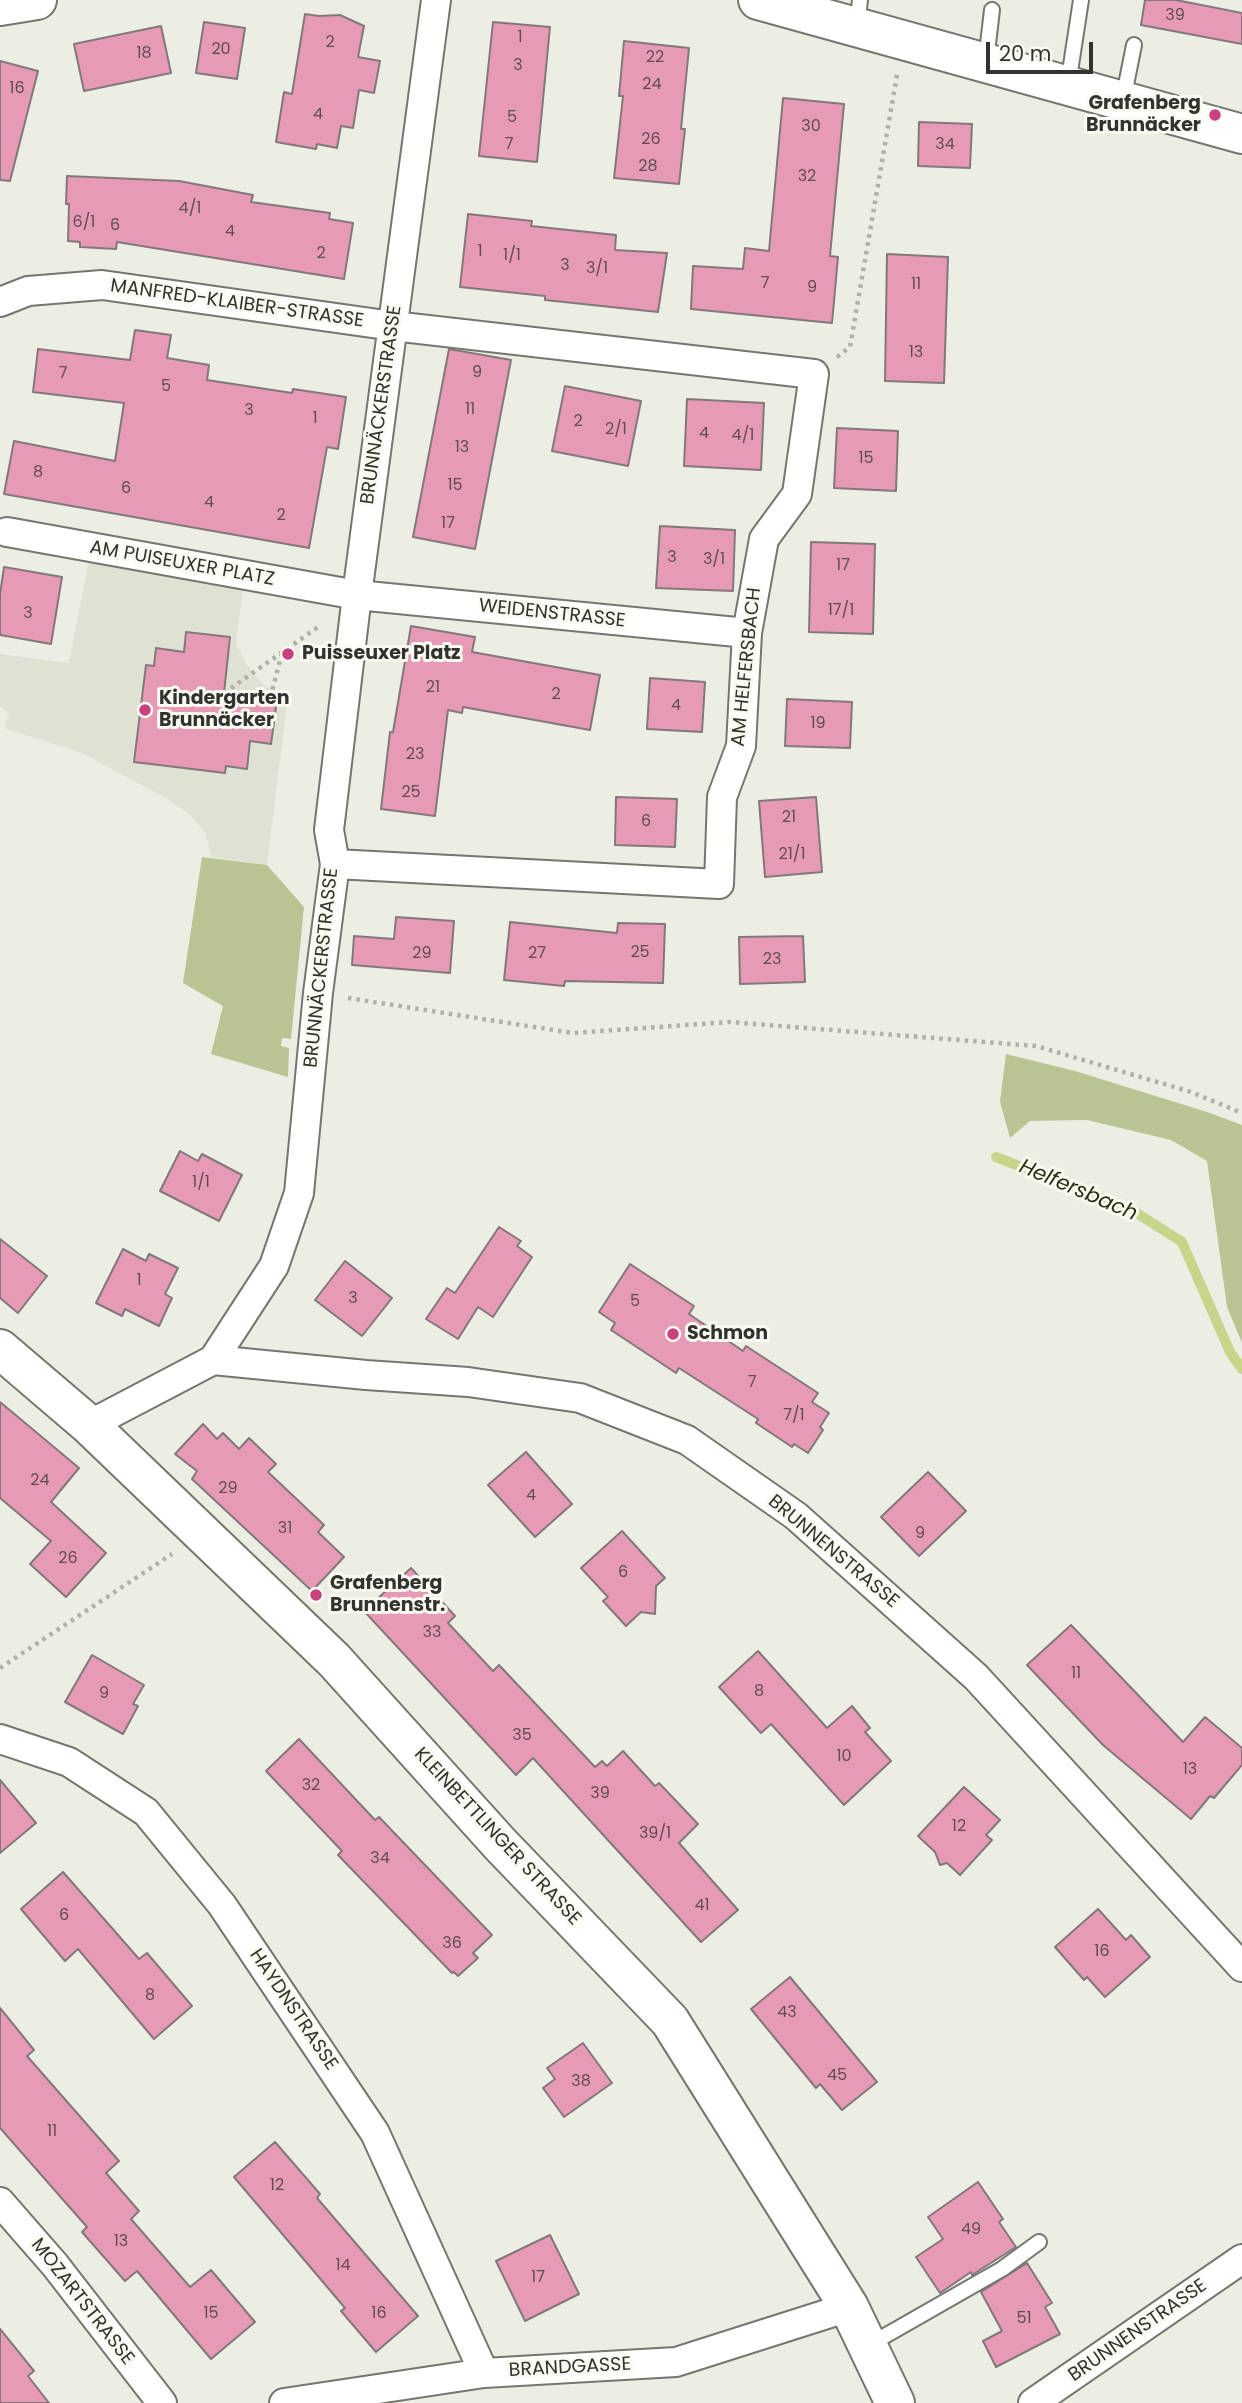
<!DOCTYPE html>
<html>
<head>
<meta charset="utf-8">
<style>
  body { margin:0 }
  #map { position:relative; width:1242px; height:2403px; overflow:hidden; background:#eceee4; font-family:Poppins,sans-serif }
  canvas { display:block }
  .scale { position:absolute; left:986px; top:42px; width:107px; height:32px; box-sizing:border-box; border:4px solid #32332f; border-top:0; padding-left:9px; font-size:21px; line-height:24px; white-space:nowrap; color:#32332f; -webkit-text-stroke:5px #f9fbf2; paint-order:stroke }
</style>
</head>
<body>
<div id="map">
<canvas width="1242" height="2403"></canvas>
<div class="scale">20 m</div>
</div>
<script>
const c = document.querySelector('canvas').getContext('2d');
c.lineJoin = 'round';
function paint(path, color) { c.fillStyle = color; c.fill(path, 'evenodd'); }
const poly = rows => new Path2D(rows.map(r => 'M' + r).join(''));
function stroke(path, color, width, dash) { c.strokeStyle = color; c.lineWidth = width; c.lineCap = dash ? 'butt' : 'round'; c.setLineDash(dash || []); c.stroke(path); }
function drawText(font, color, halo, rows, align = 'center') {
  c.font = font + ' Poppins,sans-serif'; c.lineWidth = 6; c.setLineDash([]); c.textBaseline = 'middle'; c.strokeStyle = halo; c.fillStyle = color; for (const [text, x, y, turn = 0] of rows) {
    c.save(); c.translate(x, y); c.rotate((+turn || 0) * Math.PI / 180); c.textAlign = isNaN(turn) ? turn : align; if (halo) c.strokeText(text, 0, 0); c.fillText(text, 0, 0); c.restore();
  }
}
const built = poly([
  [89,560,243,589,236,643,247,665,263,684,276,693,288,696,267,865,212,857,205,833,189,814,169,800,82,753,4,728,9,713,0,707,0,654,69,663]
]);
const green = poly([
  [202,857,267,865,304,907,291,1039,282,1038,281,1046,289,1048,288,1077,211,1054,223,1006,183,983],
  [1006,1054,1075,1071,1207,1112,1242,1125,1242,1343,1227,1307,1207,1161,1171,1140,1087,1120,1030,1121,1010,1138,1000,1102]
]);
const stream = poly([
  [996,1157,1132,1210,1182,1242,1230,1352,1242,1369]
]);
const building = poly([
  [1145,0,1176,0,1242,13,1242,44,1141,25,1145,0],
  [305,14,319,16,340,15,364,26,358,57,380,61,374,93,359,90,353,128,341,126,337,148,317,144,316,149,276,142,284,92,292,94,305,14],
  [204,22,245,28,237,79,196,73,204,22],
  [493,22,550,27,537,162,479,156,493,22],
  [161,26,171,73,84,91,74,44,161,26],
  [624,41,689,48,681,129,685,129,679,184,614,178,623,96,619,96,624,41],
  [0,61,38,71,10,181,0,180,0,61],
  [783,98,844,104,830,256,838,257,832,323,691,309,693,266,743,269,745,248,769,251,783,98],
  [919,122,972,124,970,168,918,166,919,122],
  [67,176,179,181,253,195,251,202,330,213,329,219,353,223,344,279,117,242,116,249,80,247,80,242,68,241,69,204,66,204,67,176],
  [468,214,532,221,531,226,616,235,615,250,667,253,658,312,545,300,545,296,460,287,468,214],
  [887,254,948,257,944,383,885,381,887,254],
  [135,330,171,335,167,358,209,365,207,380,292,393,293,389,346,397,338,449,327,447,309,548,4,494,14,441,115,461,124,403,33,392,38,349,130,360,135,330],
  [449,349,511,360,475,549,413,537,449,349],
  [565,386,641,401,628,466,552,451,565,386],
  [687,399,764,403,761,470,684,466,687,399],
  [837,428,898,431,896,491,834,488,837,428],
  [660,526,735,530,733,591,656,588,660,526],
  [811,542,875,544,873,634,809,632,811,542],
  [4,567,62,577,51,644,0,635,0,594,4,567],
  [411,626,475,637,472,652,600,675,590,730,463,707,462,713,448,710,435,816,381,809,390,732,393,732,411,626],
  [186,632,230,637,224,693,277,700,271,744,250,741,247,769,226,766,225,773,134,762,146,665,154,666,156,648,184,652,186,632],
  [650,678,705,682,702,732,647,729,650,678],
  [787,699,852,702,850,748,785,746,787,699],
  [616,797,677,799,675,847,615,845,616,797],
  [816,797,822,872,765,877,759,801,816,797],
  [396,917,454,921,450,973,352,965,354,936,394,939,396,917],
  [510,922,617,933,618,923,665,924,663,983,565,981,564,986,504,980,510,922],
  [803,936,805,982,740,984,739,937,803,936],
  [180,1151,198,1161,202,1154,242,1175,219,1221,160,1191,180,1151],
  [499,1227,521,1241,517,1246,532,1257,493,1317,478,1307,458,1339,426,1319,447,1288,455,1293,499,1227],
  [0,1239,47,1276,18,1313,0,1298,0,1239],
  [123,1249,146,1261,149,1254,178,1268,165,1294,172,1298,159,1326,125,1309,122,1316,96,1303,123,1249],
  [345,1261,392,1298,362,1336,315,1300,345,1261],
  [630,1264,694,1306,689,1314,743,1351,746,1346,818,1393,812,1402,829,1413,820,1427,823,1430,808,1453,794,1444,792,1447,756,1423,758,1419,679,1368,676,1373,611,1330,615,1323,599,1312,630,1264],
  [0,1402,79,1468,51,1502,106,1553,66,1597,30,1564,51,1541,0,1498,0,1402],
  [203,1424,217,1439,223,1433,239,1449,249,1438,276,1464,268,1472,324,1525,318,1532,344,1557,312,1591,192,1479,197,1471,175,1454,203,1424],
  [526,1452,572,1504,535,1537,488,1485,526,1452],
  [928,1472,966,1511,919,1556,881,1517,928,1472],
  [622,1531,665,1578,656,1586,655,1614,641,1612,626,1626,603,1601,608,1597,581,1568,622,1531],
  [411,1568,455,1616,448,1623,493,1671,499,1665,595,1767,602,1761,607,1766,623,1751,655,1786,659,1783,698,1824,679,1843,738,1910,701,1942,533,1758,516,1775,364,1611,411,1568],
  [1071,1625,1183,1742,1205,1717,1242,1748,1242,1765,1214,1798,1210,1796,1191,1819,1103,1745,1027,1665,1071,1625],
  [758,1651,827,1728,852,1706,870,1728,865,1732,891,1761,844,1805,771,1724,761,1733,719,1687,758,1651],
  [92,1655,144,1685,133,1704,138,1706,123,1734,65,1702,92,1655],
  [299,1739,375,1820,379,1817,492,1935,473,1953,478,1958,458,1976,454,1972,452,1973,338,1855,342,1851,266,1771,299,1739],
  [0,1780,36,1823,0,1853,0,1780],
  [964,1787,1000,1820,986,1835,992,1840,960,1875,947,1863,940,1865,935,1852,918,1836,964,1787],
  [63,1872,139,1959,147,1953,192,2006,154,2039,78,1949,65,1961,21,1909,63,1872],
  [1098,1909,1126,1940,1131,1935,1150,1957,1105,1997,1087,1977,1084,1980,1055,1947,1098,1909],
  [790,1977,877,2082,842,2110,820,2084,816,2088,751,2009,790,1977],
  [0,2008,34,2050,27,2056,119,2161,106,2173,139,2211,131,2219,190,2287,211,2270,255,2322,211,2359,137,2271,125,2281,82,2232,87,2227,0,2128,0,2008],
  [583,2043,612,2083,564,2117,543,2088,555,2079,547,2068,583,2043],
  [275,2142,320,2194,317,2198,418,2316,376,2352,341,2311,345,2308,234,2177,275,2142],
  [978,2182,1003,2219,999,2222,1016,2247,972,2275,971,2272,940,2293,916,2257,943,2239,928,2217,978,2182],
  [550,2235,579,2294,525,2321,496,2261,550,2235],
  [1027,2263,1052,2303,1045,2307,1060,2334,996,2367,983,2341,1002,2331,981,2292,1027,2263],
  [0,2329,34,2371,28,2376,49,2403,0,2403,0,2329]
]);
const path = poly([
  [837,357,850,347,897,75],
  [227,692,268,698,272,691,282,653],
  [224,693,321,625],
  [348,998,573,1033,729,1022,1036,1046,1191,1092,1242,1113],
  [0,1668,172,1554]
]);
const lane = poly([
  [857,26,860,0],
  [986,61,992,10],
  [1068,85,1081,0],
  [1123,100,1134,45],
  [869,2345,1002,2269,1039,2242]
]);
const street = poly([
  [0,302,28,291,102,285,393,326,814,374,797,494,764,539,747,633,741,746,722,797,719,884,335,864],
  [7,532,357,595,747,633],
  [213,1360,366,1375,468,1382,580,1398,687,1440,796,1516,976,1677,1242,1967],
  [89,1425,213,1360,274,1266,299,1193,318,993,335,864,329,830,357,595,436,0],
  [0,1739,69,1762,146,1812,222,1905,375,2133,484,2373],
  [0,2202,55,2265,162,2403],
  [284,2403,484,2373,676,2362,849,2307],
  [1033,2403,1242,2259]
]);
const secondary = poly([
  [758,0,1242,134],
  [0,6,37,0],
  [0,1349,89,1425,334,1660,500,1844,670,2021,849,2307,895,2403]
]);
const markers = [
  [1215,115,7,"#c9417e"],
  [288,654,7,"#c9417e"],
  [145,710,7,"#c9417e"],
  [673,1334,7,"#c9417e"],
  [316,1595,7,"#c9417e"]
];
const numberNames = [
  ["39",1175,16],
  ["1",520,38],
  ["2",330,43],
  ["20",221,50],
  ["18",144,54],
  ["22",655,58],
  ["3",518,66],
  ["24",652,85],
  ["16",17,89],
  ["4",318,115],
  ["5",512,118],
  ["30",811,127],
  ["26",651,140],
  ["7",509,145],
  ["34",945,145],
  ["28",648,167],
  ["32",807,177],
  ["4/1",190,209],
  ["6/1",84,223],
  ["6",115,226],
  ["4",230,232],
  ["1",480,252],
  ["2",321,254],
  ["1/1",512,256],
  ["3",565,266],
  ["3/1",597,269],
  ["7",765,284],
  ["11",916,285],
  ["9",812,288],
  ["13",916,353],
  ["9",477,373],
  ["7",63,374],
  ["5",166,387],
  ["11",470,410],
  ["3",249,411],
  ["1",315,419],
  ["2",578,422],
  ["2/1",616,430],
  ["4",704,434],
  ["4/1",743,436],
  ["13",462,448],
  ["15",866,459],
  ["8",38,473],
  ["15",455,486],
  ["6",126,489],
  ["4",209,503],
  ["2",281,516],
  ["17",448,524],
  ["3",672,558],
  ["3/1",714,560],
  ["17",843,566],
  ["17/1",841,611],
  ["3",28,614],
  ["21",433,688],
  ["2",556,695],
  ["4",676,706],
  ["19",818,724],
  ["23",415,755],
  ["25",411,793],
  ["21",789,818],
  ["6",646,822],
  ["21/1",792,855],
  ["25",640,953],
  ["29",422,954],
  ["27",537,954],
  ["23",772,960],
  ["1/1",201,1183],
  ["1",139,1281],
  ["3",353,1299],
  ["5",635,1302],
  ["7",752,1383],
  ["7/1",794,1416],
  ["24",40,1481],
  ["29",228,1489],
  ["4",531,1496],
  ["31",285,1529],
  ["9",920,1534],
  ["26",68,1559],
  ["6",623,1573],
  ["33",432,1633],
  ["11",1076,1674],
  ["8",759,1692],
  ["9",104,1694],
  ["35",522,1736],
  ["10",844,1757],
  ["13",1190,1770],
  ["32",311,1786],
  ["39",600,1794],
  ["12",959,1827],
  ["39/1",655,1834],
  ["34",380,1859],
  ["41",702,1906],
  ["6",64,1916],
  ["36",452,1944],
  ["16",1102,1952],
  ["8",150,1996],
  ["43",787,2013],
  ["45",837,2076],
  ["38",581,2082],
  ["11",52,2132],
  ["12",277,2186],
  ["49",971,2230],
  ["13",121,2242],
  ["14",343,2266],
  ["17",538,2278],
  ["15",211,2314],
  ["16",379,2314],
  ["51",1024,2319]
];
const poiNames = [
  ["Grafenberg",1201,104,"right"],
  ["Brunnäcker",1201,126,"right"],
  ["Puisseuxer Platz",302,654],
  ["Kindergarten",159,699],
  ["Brunnäcker",159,721],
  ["Schmon",687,1334],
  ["Grafenberg",330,1584],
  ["Brunnenstr.",330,1606]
];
const streetNames = [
  ["MANFRED-KLAIBER-STRASSE",237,304,8],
  ["BRUNNÄCKERSTRASSE",382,405,-82],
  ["AM PUISEUXER PLATZ",182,564,10],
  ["WEIDENSTRASSE",552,614,6],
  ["AM HELFERSBACH",747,667,-84],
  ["BRUNNÄCKERSTRASSE",322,968,-84],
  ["BRUNNENSTRASSE",833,1552,40],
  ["KLEINBETTLINGER STRASSE",497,1837,47],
  ["HAYDNSTRASSE",293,2010,56],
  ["MOZARTSTRASSE",82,2302,52],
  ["BRUNNENSTRASSE",1138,2331,-35],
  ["BRANDGASSE",570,2368,-3]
];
const waterNames = [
  ["Helfersbach",1078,1191,23]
];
paint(built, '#dfe2d2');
paint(green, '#bac492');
stroke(stream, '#c7d58b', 10);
paint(building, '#e79ab6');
stroke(building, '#82787b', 2);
stroke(lane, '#75766e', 18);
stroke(street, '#75766e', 32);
stroke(secondary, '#75766e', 42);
stroke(path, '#afb1a9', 4.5, [3.5, 5]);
stroke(lane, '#fff', 14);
stroke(street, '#fff', 28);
stroke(secondary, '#fff', 38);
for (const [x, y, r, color] of markers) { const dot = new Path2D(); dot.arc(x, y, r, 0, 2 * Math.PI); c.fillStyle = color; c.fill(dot); stroke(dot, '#f9fbf2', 2.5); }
drawText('16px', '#5f4d51', null, numberNames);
drawText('bold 19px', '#32332f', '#f9fbf2', poiNames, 'left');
drawText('19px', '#32332f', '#f9fbf2', streetNames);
drawText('italic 21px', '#2a2f0f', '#f9fbf2', waterNames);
</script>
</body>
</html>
